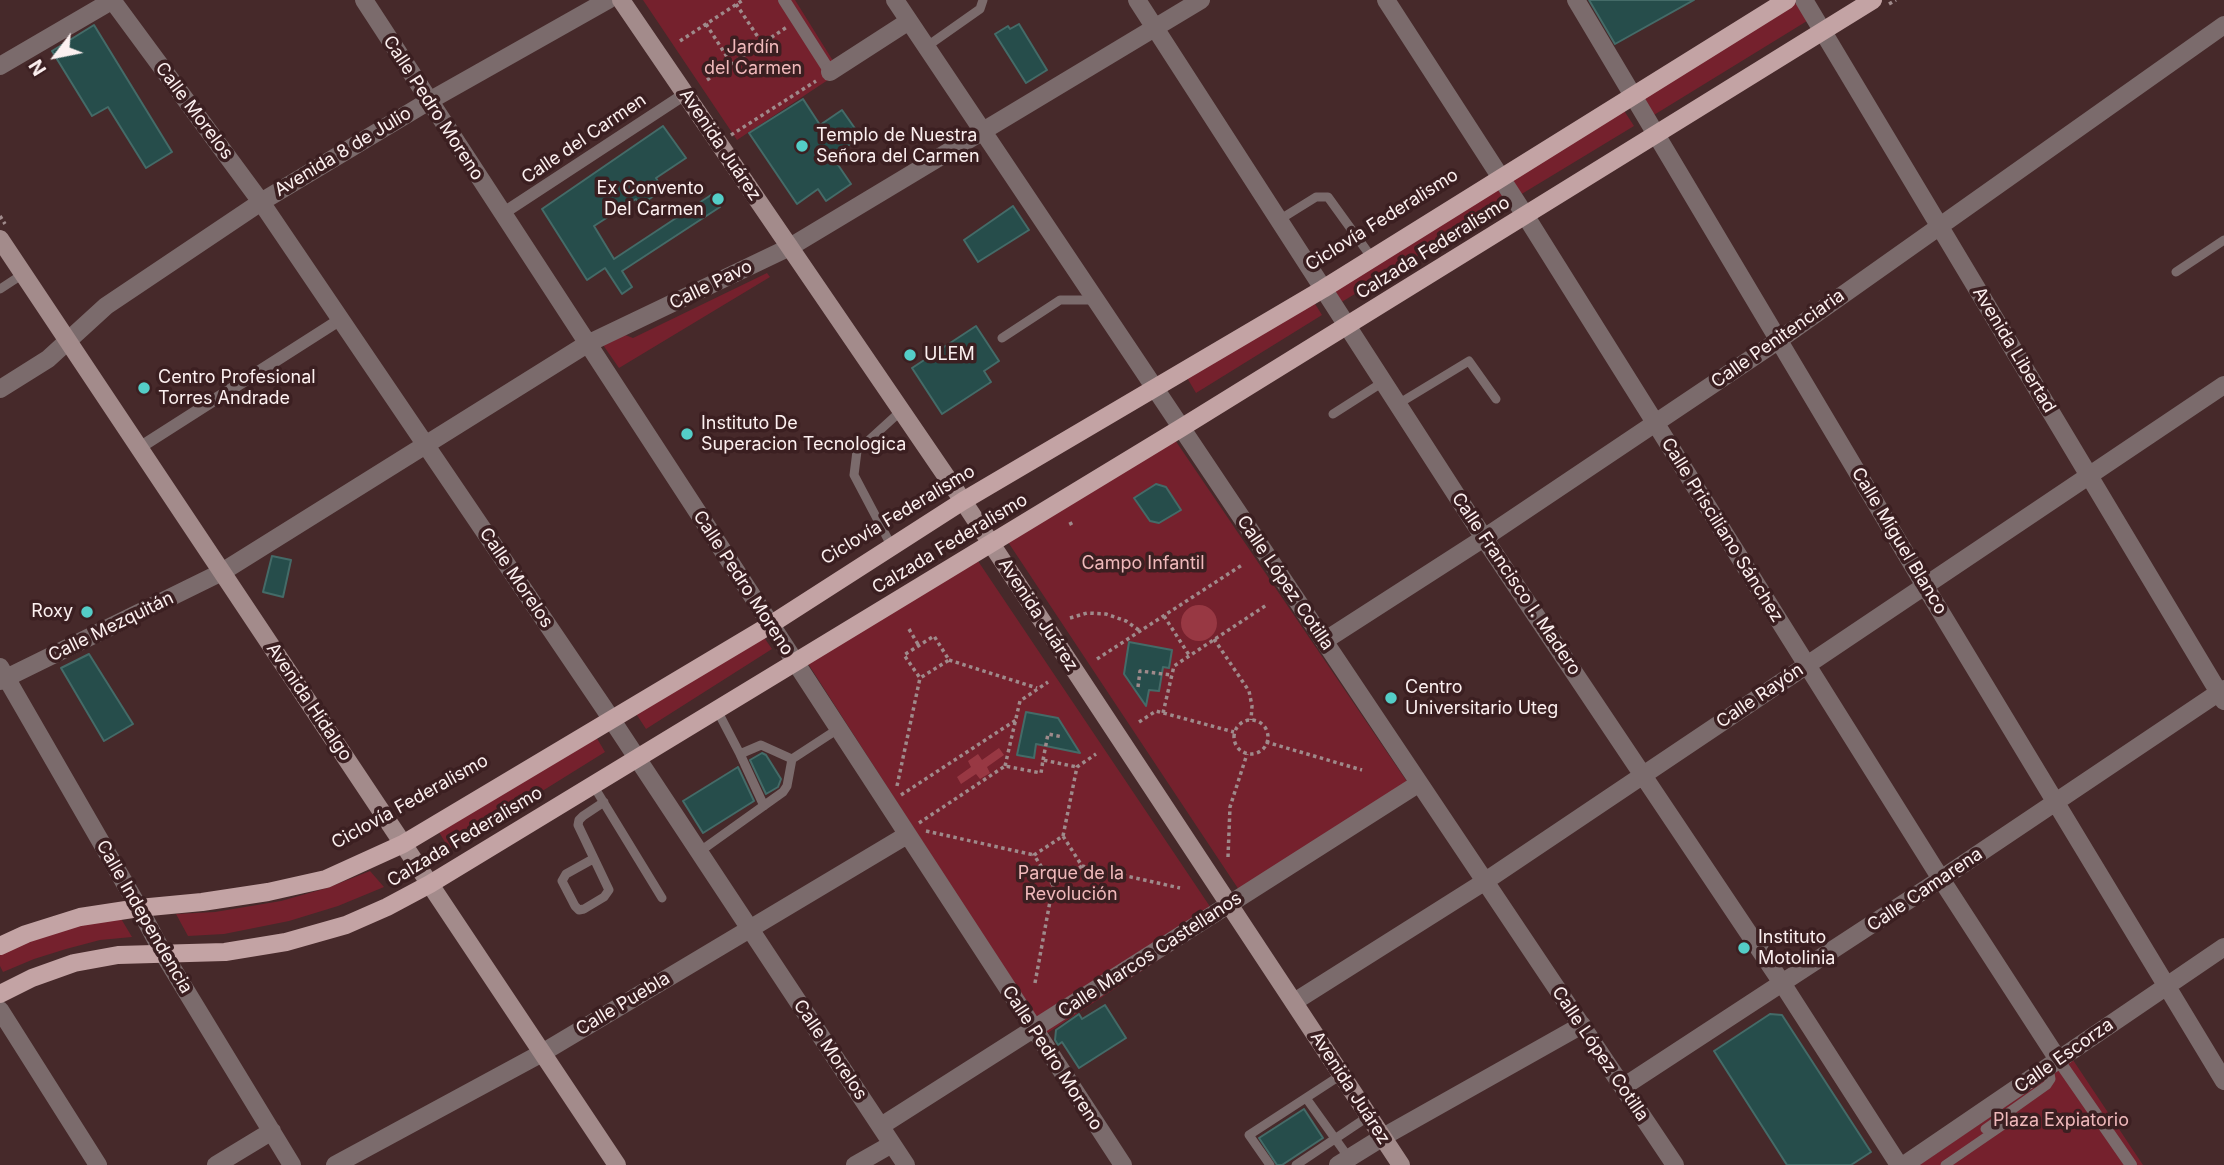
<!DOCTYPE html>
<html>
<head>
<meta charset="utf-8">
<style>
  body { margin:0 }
  #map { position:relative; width:2224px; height:1165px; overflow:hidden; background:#46292a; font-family:Inter,sans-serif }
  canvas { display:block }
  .north { position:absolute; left:21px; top:21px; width:70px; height:70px; -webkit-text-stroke:5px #3b1f21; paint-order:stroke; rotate:238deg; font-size:19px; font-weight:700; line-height:28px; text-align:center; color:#fcf0f0 }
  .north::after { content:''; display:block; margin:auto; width:24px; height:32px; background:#fcf0f0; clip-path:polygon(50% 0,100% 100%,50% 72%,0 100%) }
</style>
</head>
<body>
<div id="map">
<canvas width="2224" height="1165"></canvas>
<div class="north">N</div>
</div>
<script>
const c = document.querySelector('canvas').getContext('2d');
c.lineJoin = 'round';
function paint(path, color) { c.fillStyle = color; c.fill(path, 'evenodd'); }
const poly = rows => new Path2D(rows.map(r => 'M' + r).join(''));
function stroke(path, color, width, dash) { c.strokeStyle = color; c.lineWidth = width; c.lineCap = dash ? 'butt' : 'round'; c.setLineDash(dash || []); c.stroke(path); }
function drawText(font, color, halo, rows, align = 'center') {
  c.font = font + ' Inter,sans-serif'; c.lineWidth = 7; c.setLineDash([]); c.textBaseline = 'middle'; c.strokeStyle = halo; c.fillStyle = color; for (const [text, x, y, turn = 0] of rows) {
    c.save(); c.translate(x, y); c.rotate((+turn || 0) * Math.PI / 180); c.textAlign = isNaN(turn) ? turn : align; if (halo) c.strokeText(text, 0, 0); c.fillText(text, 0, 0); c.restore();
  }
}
const green = poly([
  [643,0,795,0,840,72,737,140],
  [1796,3,1807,21,1649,118,1638,100],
  [1623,109,1634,126,1520,195,1510,178],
  [1496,186,1506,202,1340,303,1330,287],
  [767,273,770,277,619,368,601,342,620,333,633,338],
  [1312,299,1322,315,1196,393,1186,376],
  [1173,437,1414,792,1247,902,1006,539],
  [976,558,1219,920,1046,1034,807,662],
  [761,633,772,649,646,729,635,712],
  [595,735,605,752,449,849,439,832],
  [370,871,384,887,338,906,289,921,224,934,188,936,176,914,215,912,281,901,327,888],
  [120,917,132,937,100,940,66,949,34,959,3,972,0,966,0,952,56,930],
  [2073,1060,2143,1165,1919,1165]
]);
const water = poly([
  '1181 623a18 18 0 1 1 36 0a18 18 0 1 1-36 0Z',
  [999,748,1004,755,987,767,990,773,980,779,976,774,961,784,957,777,971,767,968,761,978,754,982,760]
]);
const building = poly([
  [1589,0,1694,0,1615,44,1589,0],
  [1019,24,1047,70,1026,83,995,34,1008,26,1010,29,1019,24],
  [94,25,172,152,146,168,108,107,92,116,52,51,94,25],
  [803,99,820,125,842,110,861,137,832,156,851,184,826,201,818,189,797,204,749,133,803,99],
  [663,126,686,158,656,178,663,190,640,205,636,199,594,226,614,259,711,195,720,207,622,271,632,287,622,294,605,268,587,280,542,209,663,126],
  [1013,206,1029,230,978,262,964,240,1013,206],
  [976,326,999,361,984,371,991,382,942,414,912,368,976,326],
  [1156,484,1166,487,1181,510,1159,523,1150,521,1134,498,1156,484],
  [272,556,291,560,283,597,263,592,272,556],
  [1129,642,1172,650,1169,668,1163,667,1159,691,1149,690,1146,706,1124,674,1129,642],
  [89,654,133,724,104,741,61,668,89,654],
  [1026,712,1058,718,1080,753,1036,744,1034,758,1017,755,1026,712],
  [762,753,766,755,781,779,778,787,766,794,750,760,762,753],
  [738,767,754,801,703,833,683,801,738,767],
  [1105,1005,1126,1038,1079,1068,1062,1042,1058,1045,1055,1040,1056,1030,1079,1014,1082,1019,1105,1005],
  [1770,1014,1782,1015,1871,1152,1851,1165,1787,1165,1714,1051,1770,1014],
  [1304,1109,1323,1138,1282,1165,1277,1165,1259,1138,1304,1109]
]);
const path = poly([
  [736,4,762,43],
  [1889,4,1896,0],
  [706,24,731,63],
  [680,41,743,0],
  [707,80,787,27],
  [731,135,816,81],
  [0,216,5,224],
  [1070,522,1073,528],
  [1164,616,1189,655],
  [1070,618,1087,613,1106,614,1126,621,1140,631],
  [909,629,919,646],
  [1214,639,1249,691,1252,706,1251,720],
  [1097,659,1242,565],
  [949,660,1037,688],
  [1138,687,1140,671,1171,675],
  [1163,713,1174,666,1268,604],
  '1234 737a17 17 0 1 1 34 0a17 17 0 1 1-34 0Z',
  [1139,722,1156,711,1234,732],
  [1266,742,1362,770],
  [1043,760,1048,734,1063,737],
  [1005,766,1020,701,1048,682],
  [897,786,920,678,904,655,934,636,949,660,920,678],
  [901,795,1016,720],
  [919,823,1005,766,1041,773,1043,760,1077,767],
  [926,831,1034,855],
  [1063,836,1077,767,1096,754],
  [1228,857,1230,807,1247,754],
  [1082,866,1053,885,1034,855,1063,836,1082,866,1180,888],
  [1035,983,1053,885]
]);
const service = poly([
  [926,47,980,9,983,0],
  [1279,220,1316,197,1328,197,1372,258],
  [2176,272,2224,240],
  [0,289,23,274],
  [1002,338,1060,300,1096,300],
  [1398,404,1469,361,1496,399],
  [1333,414,1383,382],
  [892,547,854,475,857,451,902,410],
  [717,710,740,754,761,745,792,759],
  [740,754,764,806],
  [593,785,662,898],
  [699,852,783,792,787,786,792,759,838,729],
  [593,859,566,874,562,881,575,906,579,910,584,909,604,897,609,890,578,825,579,820,583,816,604,802],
  [1306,1098,1349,1158],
  [1985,1129,2047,1085,2051,1079,2049,1068],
  [1270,1165,1249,1135,1341,1075],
  [1296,1165,1369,1116],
  [1945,1165,2015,1117]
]);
const pedestrian = poly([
  [784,0,830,72],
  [502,214,685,94],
  [139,448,341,319],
  [2059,1061,2131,1165]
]);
const minor = poly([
  [112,0,261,202,604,708,906,1165],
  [364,0,1123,1165],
  [895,0,1675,1165],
  [1137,0,1484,538,1782,983,1899,1165],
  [1386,0,1525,215,1941,879,2059,1061],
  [1576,0,1925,586,2224,1081],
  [1804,0,2224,701],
  [0,66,113,0],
  [830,72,909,21],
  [0,389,48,359,106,306,261,202,429,101,608,0],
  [1324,641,1484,538,1779,340,2224,25],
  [0,667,139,908,163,953,292,1165],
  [0,681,222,572,587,344,790,247,1201,0],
  [1294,1002,1484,882,2224,385],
  [0,1010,98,1165],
  [1623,1087,1941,879,2224,689],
  [881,1126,1418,784],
  [216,1165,272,1131],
  [335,1165,542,1053,907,835],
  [855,1165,892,1144],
  [1338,1165,1383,1137,1582,1025],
  [1904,1165,2224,947]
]);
const secondary = poly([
  [621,0,963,501,1401,1165],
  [0,239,617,1165]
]);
const primary = poly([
  [0,946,26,934,80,917,139,908,202,902,268,892,326,879,403,844,770,625,963,501,1323,289,1787,0],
  [0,994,32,978,74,963,118,955,225,952,286,942,346,925,387,907,430,884,1181,428,1873,0]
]);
const markers = [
  [802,146,7,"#54cdc7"],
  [718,199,7,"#54cdc7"],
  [910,355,7,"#54cdc7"],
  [144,388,7,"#54cdc7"],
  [687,434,7,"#54cdc7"],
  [87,612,7,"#54cdc7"],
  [1391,698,7,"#54cdc7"],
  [1744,948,7,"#54cdc7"]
];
const parkNames = [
  ["Jardín",753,48],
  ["del Carmen",753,69],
  ["Campo Infantil",1143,564],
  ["Parque de la",1071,874],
  ["Revolución",1071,895],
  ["Plaza Expiatorio",2061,1121]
];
const streetNames = [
  ["Calle Pedro Moreno",433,108,57],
  ["Calle Morelos",194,111,53],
  ["Calle del Carmen",584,139,-34],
  ["Avenida Juárez",720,145,56],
  ["Avenida 8 de Julio",343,152,-31],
  ["Ciclovía Federalismo",1382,220,-32],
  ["Calzada Federalismo",1433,248,-32],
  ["Calle Pavo",711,285,-26],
  ["Calle Penitenciaria",1778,339,-35],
  ["Avenida Libertad",2014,350,59],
  ["Ciclovía Federalismo",898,515,-31],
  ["Calle Prisciliano Sánchez",1722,530,58],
  ["Calle Miguel Blanco",1899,541,59],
  ["Calzada Federalismo",950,544,-31],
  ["Calle Morelos",516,578,56],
  ["Calle Pedro Moreno",743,583,57],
  ["Calle López Cotilla",1285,583,56],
  ["Calle Francisco I. Madero",1516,584,56],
  ["Avenida Juárez",1038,615,57],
  ["Calle Mezquitán",111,627,-26],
  ["Calle Rayón",1760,696,-34],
  ["Avenida Hidalgo",309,702,56],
  ["Ciclovía Federalismo",410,802,-29],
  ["Calzada Federalismo",465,837,-31],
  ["Calle Camarena",1925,890,-34],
  ["Calle Independencia",144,917,60],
  ["Calle Marcos Castellanos",1150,955,-33],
  ["Calle Puebla",623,1004,-31],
  ["Calle Morelos",830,1050,56],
  ["Calle López Cotilla",1600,1054,56],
  ["Calle Escorza",2064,1056,-35],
  ["Calle Pedro Moreno",1052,1058,57],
  ["Avenida Juárez",1350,1088,57]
];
const poiNames = [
  ["Templo de Nuestra",816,136],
  ["Señora del Carmen",816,157],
  ["Ex Convento",704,189,"right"],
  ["Del Carmen",704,210,"right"],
  ["ULEM",924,355],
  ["Centro Profesional",158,378],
  ["Torres Andrade",158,399],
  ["Instituto De",701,424],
  ["Superacion Tecnologica",701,445],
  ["Roxy",73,612,"right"],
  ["Centro",1405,688],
  ["Universitario Uteg",1405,709],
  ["Instituto",1758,938],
  ["Motolinia",1758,959]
];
paint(green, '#75212d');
paint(water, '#983843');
paint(building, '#264d4b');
stroke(building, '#446b68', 2);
stroke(path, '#9f8a8b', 3.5, [3.5, 3.5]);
stroke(service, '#7b6b6c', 9);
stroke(pedestrian, '#7b6b6c', 12);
stroke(minor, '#7b6b6c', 18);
stroke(secondary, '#a38b8b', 18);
stroke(primary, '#c3a3a4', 18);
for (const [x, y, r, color] of markers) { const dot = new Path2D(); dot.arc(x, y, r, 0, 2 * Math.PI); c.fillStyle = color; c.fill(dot); stroke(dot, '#3b1f21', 2.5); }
drawText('18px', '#f0b9bb', '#3b1f21', parkNames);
drawText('18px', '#fcf0f0', '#3b1f21', streetNames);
drawText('18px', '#fcf0f0', '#3b1f21', poiNames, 'left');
</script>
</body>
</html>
